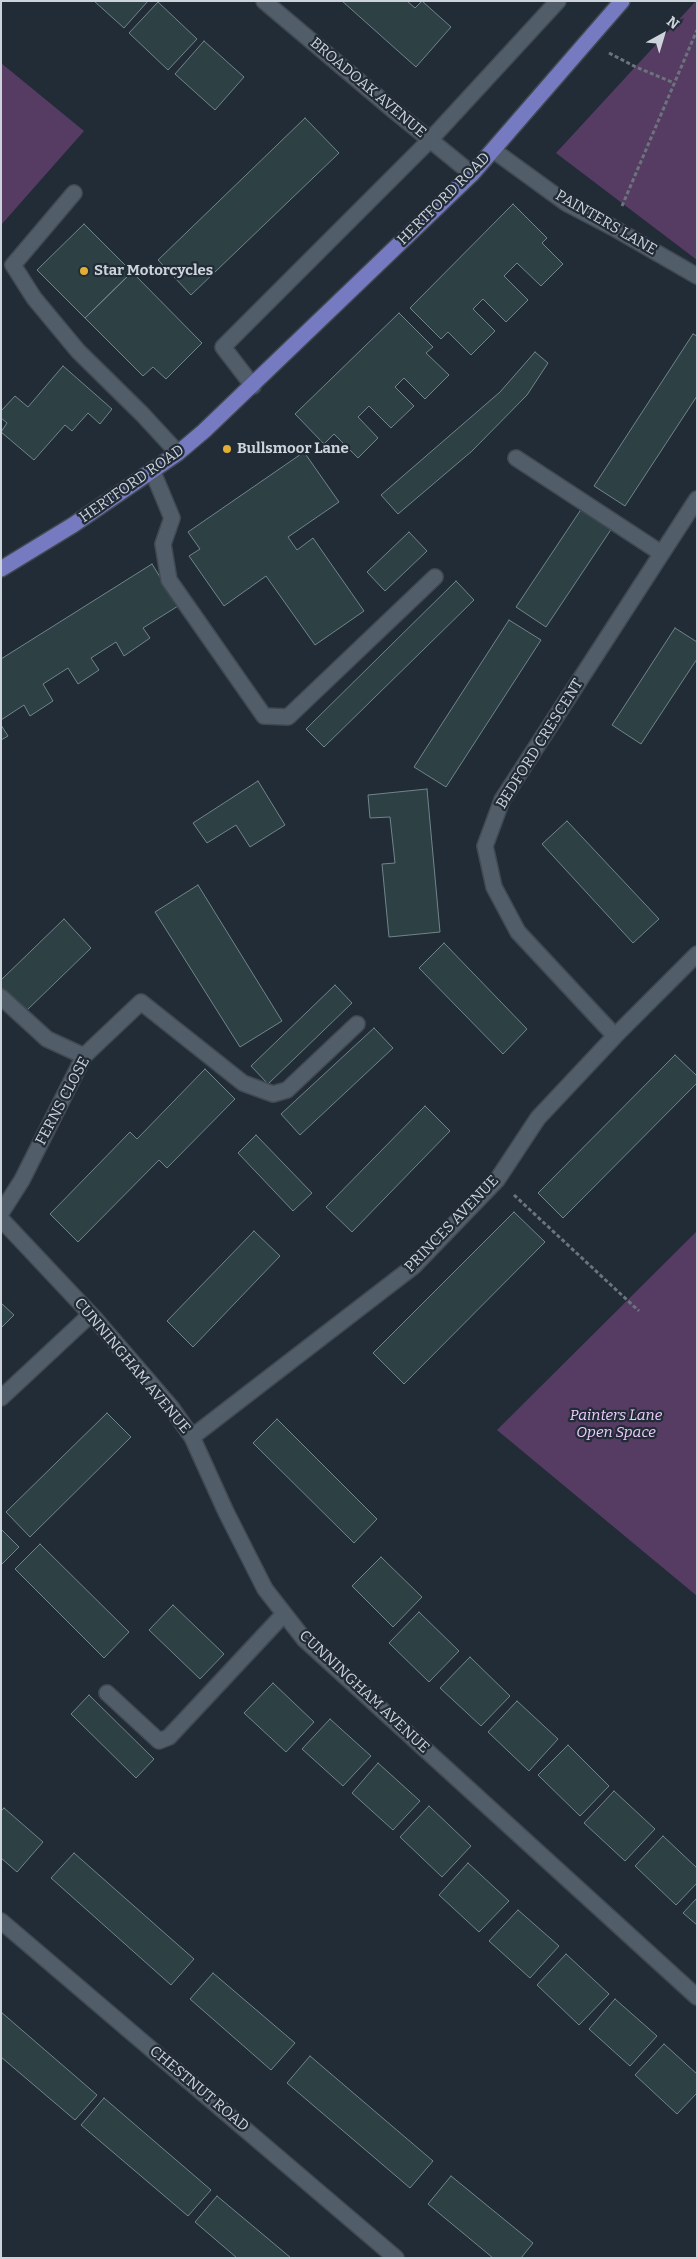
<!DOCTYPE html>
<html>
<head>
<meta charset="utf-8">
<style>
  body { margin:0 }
  #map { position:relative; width:698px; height:2259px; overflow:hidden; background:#222c37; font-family:Bitter,serif }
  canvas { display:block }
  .frame { position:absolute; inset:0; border:2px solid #ccd3da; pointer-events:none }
  .north { position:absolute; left:638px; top:10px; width:50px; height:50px; -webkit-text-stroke:4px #222c37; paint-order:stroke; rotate:39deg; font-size:14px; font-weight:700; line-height:20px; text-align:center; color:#ccd3da }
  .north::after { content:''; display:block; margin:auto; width:18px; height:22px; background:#ccd3da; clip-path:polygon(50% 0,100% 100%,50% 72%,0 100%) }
</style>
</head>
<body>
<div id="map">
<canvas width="698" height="2259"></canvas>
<div class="frame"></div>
<div class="north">N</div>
</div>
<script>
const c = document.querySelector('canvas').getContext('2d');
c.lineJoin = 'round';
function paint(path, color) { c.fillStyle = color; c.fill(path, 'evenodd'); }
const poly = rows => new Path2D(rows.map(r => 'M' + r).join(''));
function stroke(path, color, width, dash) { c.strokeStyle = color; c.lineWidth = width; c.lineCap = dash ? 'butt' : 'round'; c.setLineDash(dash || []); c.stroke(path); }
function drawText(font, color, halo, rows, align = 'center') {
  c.font = font + ' Bitter,serif'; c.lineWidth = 4.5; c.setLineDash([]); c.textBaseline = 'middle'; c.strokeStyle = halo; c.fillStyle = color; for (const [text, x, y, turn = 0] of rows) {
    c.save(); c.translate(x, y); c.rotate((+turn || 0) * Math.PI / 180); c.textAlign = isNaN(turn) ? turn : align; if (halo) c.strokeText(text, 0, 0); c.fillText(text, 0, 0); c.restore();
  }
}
const green = poly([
  [696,1,697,1,697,260,556,153],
  [1,63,84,131,1,225],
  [697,1231,697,1596,497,1430]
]);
const building = poly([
  [94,1,148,1,124,28,94,1],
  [342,1,407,1,415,8,422,1,451,27,416,67,342,1],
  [158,2,197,39,168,70,129,33,158,2],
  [204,41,244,77,215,110,175,74,204,41],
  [305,118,339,153,191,295,158,260,305,118],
  [513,204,547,238,542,243,563,264,541,286,517,263,504,276,528,300,506,322,483,299,473,309,495,331,471,355,448,332,441,339,410,308,513,204],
  [84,224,132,272,85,318,37,270,84,224],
  [132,272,202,343,166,379,153,367,143,376,85,318,132,272],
  [399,313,433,347,426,353,449,375,425,399,404,378,395,387,414,406,391,428,369,406,358,417,378,438,358,458,334,434,324,444,295,414,399,313],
  [693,334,697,336,697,396,625,506,594,486,693,334],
  [535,352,548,363,527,395,472,451,398,514,381,495,500,392,535,352],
  [63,366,112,409,100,424,88,413,72,431,65,425,34,460,1,432,7,423,1,418,1,411,15,396,28,407,63,366],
  [304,452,339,502,288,537,297,550,313,538,364,611,315,645,266,576,224,606,189,556,200,549,188,532,304,452],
  [582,508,612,528,546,627,516,607,582,508],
  [409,532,427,551,385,591,367,572,409,532],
  [152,564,178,606,143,628,150,638,124,656,116,642,91,658,99,670,78,684,68,668,43,684,53,701,30,716,24,705,1,720,1,659,152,564],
  [456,581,474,600,324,747,306,729,456,581],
  [509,620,541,640,446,787,414,767,509,620],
  [675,628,697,642,697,659,641,744,612,725,675,628],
  [1,725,8,736,1,740,1,725],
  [258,781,285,825,250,847,236,825,207,843,193,823,258,781],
  [427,789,440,932,389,937,382,864,395,863,390,817,370,818,368,795,427,789],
  [567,821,659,919,633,943,542,844,567,821],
  [198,885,282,1021,240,1047,155,912,198,885],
  [64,919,91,948,25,1012,1,987,1,980,64,919],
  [444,943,527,1029,503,1054,419,968,444,943],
  [335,985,352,1003,268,1084,251,1066,335,985],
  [374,1028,393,1048,300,1135,281,1114,374,1028],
  [675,1055,697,1076,697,1083,563,1218,538,1193,675,1055],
  [205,1069,235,1099,167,1168,159,1160,78,1242,50,1214,130,1132,137,1139,205,1069],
  [425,1106,450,1131,352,1232,326,1207,425,1106],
  [256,1135,312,1193,293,1211,238,1153,256,1135],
  [514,1212,545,1242,404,1384,373,1353,514,1212],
  [254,1231,280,1256,193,1347,167,1321,254,1231],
  [1,1303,14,1315,1,1328,1,1303],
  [107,1413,131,1437,30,1537,6,1512,107,1413],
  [277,1419,377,1519,354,1543,253,1443,277,1419],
  [1,1529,19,1547,1,1565,1,1529],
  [40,1544,129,1632,104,1658,15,1569,40,1544],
  [381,1557,422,1597,393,1627,352,1586,381,1557],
  [173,1605,224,1654,200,1679,149,1630,173,1605],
  [419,1612,459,1651,429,1682,389,1643,419,1612],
  [470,1657,510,1696,481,1726,440,1688,470,1657],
  [273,1683,314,1722,286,1752,244,1713,273,1683],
  [89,1695,154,1759,136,1778,71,1714,89,1695],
  [517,1701,558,1739,529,1771,488,1732,517,1701],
  [330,1719,371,1756,343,1786,302,1749,330,1719],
  [568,1745,609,1786,580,1816,538,1775,568,1745],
  [378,1763,420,1801,393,1830,352,1793,378,1763],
  [614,1791,655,1829,625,1861,584,1823,614,1791],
  [429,1806,471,1846,442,1877,400,1837,429,1806],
  [4,1808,43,1842,17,1872,1,1858,1,1811,4,1808],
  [663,1836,697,1868,697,1883,676,1905,635,1866,663,1836],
  [74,1853,194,1959,171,1985,51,1878,74,1853],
  [468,1863,509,1901,479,1932,439,1895,468,1863],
  [697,1898,697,1925,683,1913,697,1898],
  [518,1910,559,1946,530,1978,489,1941,518,1910],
  [566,1954,609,1994,579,2025,537,1985,566,1954],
  [213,1973,295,2043,271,2070,190,1999,213,1973],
  [615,1999,657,2036,630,2066,589,2029,615,1999],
  [1,2012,97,2095,75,2120,1,2057,1,2012],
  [664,2044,697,2074,697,2093,677,2114,635,2075,664,2044],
  [310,2056,433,2161,410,2188,287,2083,310,2056],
  [104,2098,211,2190,188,2216,81,2125,104,2098],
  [451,2176,533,2243,521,2258,493,2258,428,2204,451,2176],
  [217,2196,291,2258,237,2258,195,2222,217,2196]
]);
const path = poly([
  [609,53,636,67,674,83],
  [622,206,697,30],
  [514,1195,639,1311]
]);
const minor = poly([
  [264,1,392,109,472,174],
  [493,150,566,203,612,227,697,276],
  [74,193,13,265,34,298,78,351,143,415,178,453],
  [253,386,223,347,430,140,558,1],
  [516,458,661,553],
  [152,470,172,518,163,544,169,580,264,716,288,717,435,577],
  [1,997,47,1039,84,1056],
  [615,1036,518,932,494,887,485,846,502,800,697,499],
  [1,1213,22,1180,84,1056,141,1002,243,1083,273,1094,287,1090,357,1024],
  [1,1219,97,1321,171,1407,192,1437,226,1512,265,1589,304,1639,697,1997],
  [1,1398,90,1315],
  [192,1437,414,1266,497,1180,538,1118,615,1036,697,954],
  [107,1693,159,1741,169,1737,284,1614],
  [1,1921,396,2258]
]);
const major = poly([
  [1,569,73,525,178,453,204,431,472,174,622,1]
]);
const markers = [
  [84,271,5,"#e1af34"],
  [227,449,5,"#e1af34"]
];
const streetNames = [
  ["BROADOAK AVENUE",368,88,40],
  ["HERTFORD ROAD",444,199,-45],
  ["PAINTERS LANE",606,223,30],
  ["HERTFORD ROAD",132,484,-35],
  ["BEDFORD CRESCENT",540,744,-58],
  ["FERNS CLOSE",63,1101,-62],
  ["PRINCES AVENUE",452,1224,-46],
  ["CUNNINGHAM AVENUE",132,1366,50],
  ["CUNNINGHAM AVENUE",364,1692,43],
  ["CHESTNUT ROAD",199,2089,40]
];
const poiNames = [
  ["Star Motorcycles",94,271],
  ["Bullsmoor Lane",237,449]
];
const parkNames = [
  ["Painters Lane",616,1416],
  ["Open Space",616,1433]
];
paint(green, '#563c63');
paint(building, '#2d4044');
stroke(building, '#71858a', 1);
stroke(minor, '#414a53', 18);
stroke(major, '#414a53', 18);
stroke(path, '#6b747d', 3, [4, 2.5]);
stroke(minor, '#515d69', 15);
stroke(major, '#767ac1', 15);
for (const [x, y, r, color] of markers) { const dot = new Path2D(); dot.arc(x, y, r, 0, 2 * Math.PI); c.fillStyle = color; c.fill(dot); stroke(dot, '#222c37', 2); }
drawText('15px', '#ccd3da', '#222c37', streetNames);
drawText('bold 15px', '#ccd3da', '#222c37', poiNames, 'left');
drawText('italic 15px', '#ecf', '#222c37', parkNames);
</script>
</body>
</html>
